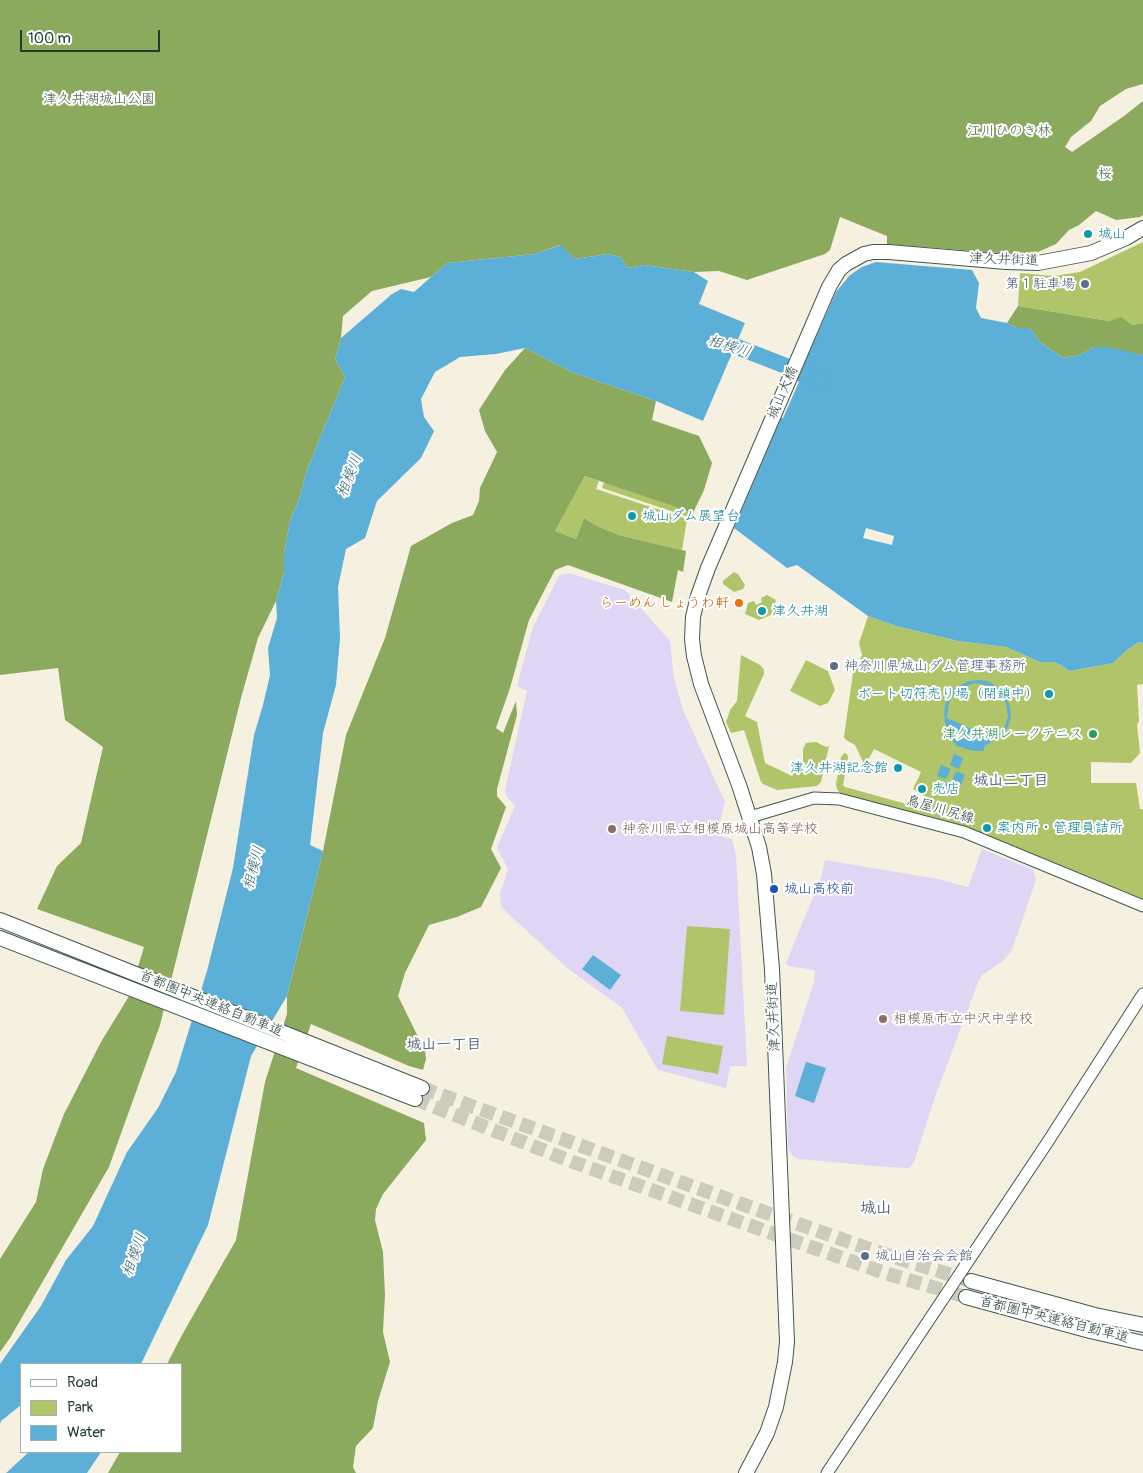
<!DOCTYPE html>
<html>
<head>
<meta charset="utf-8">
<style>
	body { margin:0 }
	#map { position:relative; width:1143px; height:1473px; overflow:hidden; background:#f6f0e0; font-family:Pangolin,sans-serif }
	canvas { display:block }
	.legend { position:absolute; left:20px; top:1363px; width:162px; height:90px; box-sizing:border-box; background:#fff; border:1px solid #a5b1ae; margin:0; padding:6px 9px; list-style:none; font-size:15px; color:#1f3d34 }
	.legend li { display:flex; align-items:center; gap:10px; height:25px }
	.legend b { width:25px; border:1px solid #a5b1ae }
	.scale { position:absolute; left:20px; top:30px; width:140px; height:22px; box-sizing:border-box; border:2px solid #1f3d34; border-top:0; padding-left:6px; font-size:15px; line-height:18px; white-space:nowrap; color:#1f3d34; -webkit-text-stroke:4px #fff; paint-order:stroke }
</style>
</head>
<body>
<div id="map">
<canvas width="1143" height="1473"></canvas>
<ul class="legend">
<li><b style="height:6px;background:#fff"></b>Road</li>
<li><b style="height:14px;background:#b0c469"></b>Park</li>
<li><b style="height:14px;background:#5cafd7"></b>Water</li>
</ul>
<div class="scale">100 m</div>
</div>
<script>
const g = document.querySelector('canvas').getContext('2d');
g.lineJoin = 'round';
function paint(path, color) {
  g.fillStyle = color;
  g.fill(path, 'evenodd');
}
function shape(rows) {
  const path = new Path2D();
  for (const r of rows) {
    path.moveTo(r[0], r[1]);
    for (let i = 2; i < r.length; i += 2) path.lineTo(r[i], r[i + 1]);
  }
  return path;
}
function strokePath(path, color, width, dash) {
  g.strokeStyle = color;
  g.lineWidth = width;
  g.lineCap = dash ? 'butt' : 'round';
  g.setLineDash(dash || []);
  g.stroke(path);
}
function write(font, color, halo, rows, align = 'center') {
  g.font = font + ' Pangolin,"Klee One",sans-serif';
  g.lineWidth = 4;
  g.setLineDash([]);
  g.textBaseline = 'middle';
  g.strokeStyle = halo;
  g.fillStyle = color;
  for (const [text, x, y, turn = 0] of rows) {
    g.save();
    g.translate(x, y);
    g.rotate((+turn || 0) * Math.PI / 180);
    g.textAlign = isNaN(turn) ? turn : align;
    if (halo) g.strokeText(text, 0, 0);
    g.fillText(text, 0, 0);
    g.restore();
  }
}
const built = shape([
	[568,573,625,590,670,641,674,678,683,710,725,802,717,835,732,839,736,856,747,1066,730,1066,726,1088,658,1070,622,1008,566,967,501,907,500,893,508,869,497,848,515,806,507,797,505,790,527,691,517,686,533,627,559,576],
	[982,849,1033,870,1036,880,1012,950,1003,961,982,975,978,982,934,1100,914,1162,909,1168,887,1167,798,1159,792,1155,788,1148,786,1068,814,982,815,970,788,966,786,963,822,875,825,860,938,879,968,887]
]);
const green = shape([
	[1143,242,1143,323,1132,325,1121,318,1109,321,1018,306,1020,273,1054,276,1080,272],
	[585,476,599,481,596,489,687,519,682,550,619,535,599,527,584,518,576,539,555,531],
	[604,482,693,513,692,518,602,488],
	[734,572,738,574,745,585,743,589,734,592,723,584,723,581],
	[767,595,776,600,771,615,759,620,745,614,748,603,754,601,756,605,762,602,761,598],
	[868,616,896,626,958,641,1006,647,1040,662,1055,662,1070,671,1113,663,1127,650,1139,642,1143,643,1143,684,1137,685,1139,721,1137,725,1140,753,1131,763,1091,762,1091,783,1136,783,1140,809,1143,809,1143,901,840,793,837,789,836,784,841,757,844,753,847,754,848,758,843,785,845,787,921,808,925,796,913,789,921,772,874,749,865,766,855,745,846,740,844,737,853,673,862,655,859,643],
	[741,655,760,665,764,670,764,674,745,716,757,722,765,763,792,776,803,761,803,749,806,743,816,742,826,747,829,746,821,782,817,786,777,790,763,784,761,782,744,730,731,733,726,722,730,710,737,701],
	[806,660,828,671,835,690,828,703,820,706,790,691],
	[687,926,730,929,724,1015,680,1011],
	[667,1036,723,1046,718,1074,662,1064]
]);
const forest = shape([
	[0,0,1143,0,1143,84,1126,89,1100,106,1091,121,1071,137,1065,147,1072,152,1124,116,1143,101,1143,215,1140,217,1116,220,1096,211,1079,225,1069,230,1056,244,1031,255,1024,255,887,244,887,236,840,217,830,250,825,254,747,280,719,271,694,272,644,265,628,268,620,257,608,254,575,259,560,245,535,254,447,263,431,277,372,291,343,316,341,338,335,359,345,377,307,470,299,499,290,521,284,554,284,572,276,601,258,638,241,698,160,1025,109,1167,10,1338,0,1352,0,1259,36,1202,43,1169,64,1114,101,1042,129,996,144,947,37,909,57,866,81,843,103,747,65,720,58,668,0,675],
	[1018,306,1109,321,1121,317,1132,325,1143,323,1143,355,1094,347,1080,355,1063,358,1040,342,1030,328,1017,328,1007,323],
	[525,348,574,373,656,401,652,420,699,436,712,463,704,490,693,513,585,476,555,531,576,539,584,518,599,527,619,535,686,551,683,572,678,570,672,602,568,565,555,570,529,620,510,688,496,728,503,733,516,701,517,715,497,789,497,796,506,807,491,849,501,868,481,907,457,917,429,925,405,973,398,996,425,1051,426,1059,423,1070,409,1066,311,1024,296,1068,424,1123,426,1140,383,1194,376,1209,375,1220,383,1252,385,1295,383,1332,390,1362,378,1401,373,1428,356,1446,353,1467,356,1473,108,1473,120,1452,181,1452,181,1364,167,1364,182,1335,236,1240,265,1082,287,1014,287,996,323,851,346,735,385,638,411,546,452,523,473,515,479,501,480,488,497,452,485,431,479,410,505,370]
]);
const water = shape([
	[561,245,575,259,608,254,620,257,628,268,644,265,694,272,708,281,699,304,745,323,703,421,656,401,574,373,525,348,496,354,460,357,435,372,421,399,424,417,434,431,421,458,377,501,365,538,346,549,338,587,340,638,336,685,323,733,310,845,323,851,287,996,251,1056,208,1225,141,1364,21,1364,21,1405,1,1421,0,1424,0,1364,41,1306,66,1260,93,1226,127,1152,158,1108,176,1072,207,971,233,868,254,735,263,705,270,675,268,648,277,618,276,601,284,572,284,554,290,521,299,499,307,470,345,377,335,359,341,338,392,294,401,289,414,292,447,263,535,254],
	[876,262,972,270,979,283,976,308,981,318,1007,323,1017,328,1030,328,1040,342,1063,358,1080,355,1094,347,1108,347,1143,355,1143,643,1139,642,1127,650,1113,663,1070,671,1055,662,1040,662,1006,647,958,641,896,626,868,616,797,565,787,568,734,528,781,418,783,418,799,382,797,380,836,292,850,275,862,267],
	[980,680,990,682,1003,692,1010,706,1011,716,1008,727,1001,736,985,746,983,751,973,751,957,746,946,734,948,731,945,722,944,712,946,701,955,688,969,681],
	[974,683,990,686,998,691,1006,703,1008,716,1006,723,1004,729,994,739,947,718,949,702,953,695,959,689],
	[954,754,963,758,959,769,950,765],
	[941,765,951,769,946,779,937,776],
	[956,771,965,775,961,785,952,781],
	[943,781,953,785,950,797,946,792,938,792],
	[593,955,621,975,610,990,582,969],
	[806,1062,826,1068,814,1103,795,1096],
	[29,1452,101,1452,87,1473,6,1473]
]);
const pier = shape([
	[866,528,894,536,892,545,863,538]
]);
const river = shape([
	[713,341,732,345,822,380]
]);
const highwayTunnel = shape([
	[422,1088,733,1201,887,1255,971,1281],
	[415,1099,573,1162,726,1217,882,1272,966,1297]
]);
const secondary = shape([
	[750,817,814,798,839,799,964,832,1143,906],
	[827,1473,1047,1143,1143,994]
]);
const highway = shape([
	[0,920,422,1088],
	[0,938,415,1099],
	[971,1281,1095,1315,1143,1325],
	[966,1297,1090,1331,1143,1343],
	[746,1473,767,1433,776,1407,785,1362,787,1342,772,969,764,874,759,847,739,785,701,684,694,656,692,639,693,617,698,596,708,568,829,287,839,270,846,264,864,254,873,252,889,252,1006,262,1038,263,1091,253,1126,238,1143,228]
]);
const markers = [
	[1088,234,5,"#0f9aa8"],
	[1085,284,5,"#5c6f8a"],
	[632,516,5,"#0f9aa8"],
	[739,603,5,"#e8710a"],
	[762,611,5,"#0f9aa8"],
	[834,666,5,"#5c6f8a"],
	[1049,694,5,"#0f9aa8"],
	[1093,734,5,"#2e9e5b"],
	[898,768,5,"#0f9aa8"],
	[922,789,5,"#0f9aa8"],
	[987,828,5,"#0f9aa8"],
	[612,829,5,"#8d6e63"],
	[774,889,5,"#1a4fb4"],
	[883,1019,5,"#8d6e63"],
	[865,1256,5,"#5c6f8a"]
];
const parkNames = [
	["津久井湖城山公園",99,99],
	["江川ひのき林",1009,131],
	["桜",1105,174]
];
const cultureNames = [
	["城山",1098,234],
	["城山ダム展望台",642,516],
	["津久井湖",772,611],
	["ボート切符売り場（閉鎖中）",1039,694,"right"],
	["津久井湖記念館",888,768,"right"],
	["売店",932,789],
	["案内所・管理員詰所",997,828]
];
const streetNames = [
	["津久井街道",1004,260,2],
	["城山大橋",783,393,-67],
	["鳥屋川尻線",940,810,16],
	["首都圏中央連絡自動車道",211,1004,22],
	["津久井街道",774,1017,-93],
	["首都圏中央連絡自動車道",1054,1320,14]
];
const serviceNames = [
	["第１駐車場",1075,284,"right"],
	["神奈川県城山ダム管理事務所",844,666],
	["城山自治会会館",875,1256]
];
const foodNames = [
	["らーめん しょうわ軒",729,603]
];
const leisureNames = [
	["津久井湖レークテニス",1083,734]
];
const educationNames = [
	["神奈川県立相模原城山高等学校",622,829],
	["相模原市立中沢中学校",893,1019]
];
const transitNames = [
	["城山高校前",784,889]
];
const waterNames = [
	["相模川",729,347,17],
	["相模川",350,476,-69],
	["相模川",254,868,-75],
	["相模川",135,1255,-70]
];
const neighbourhoodNames = [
	["城山二丁目",1011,781],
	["城山一丁目",444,1045]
];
const quarterNames = [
	["城山",876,1209]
];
paint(built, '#dfd5f5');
paint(green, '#b0c469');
paint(forest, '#8caa5d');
paint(water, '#5cafd7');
paint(pier, '#f6f0e0');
strokePath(river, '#5cafd7', 16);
strokePath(highwayTunnel, '#cbccbe', 14, [14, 7]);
strokePath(secondary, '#3f584e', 13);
strokePath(highway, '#3f584e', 16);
strokePath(secondary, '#fff', 11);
strokePath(highway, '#fff', 14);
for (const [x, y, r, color] of markers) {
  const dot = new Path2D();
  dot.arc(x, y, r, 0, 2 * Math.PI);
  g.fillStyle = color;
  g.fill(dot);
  strokePath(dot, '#fff', 2);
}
write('14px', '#435f41', '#fff', parkNames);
write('14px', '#0d838f', '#fff', cultureNames, 'left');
write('14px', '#1f3d34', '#fff', streetNames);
write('14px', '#4e5e75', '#fff', serviceNames, 'left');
write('14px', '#c56008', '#fff', foodNames, 'right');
write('14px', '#27864d', '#fff', leisureNames, 'right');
write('14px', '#785e54', '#fff', educationNames, 'left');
write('14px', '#164399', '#fff', transitNames, 'left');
write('italic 15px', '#34656d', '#fff', waterNames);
write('bold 15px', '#566175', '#fff', neighbourhoodNames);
write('bold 16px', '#566175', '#fff', quarterNames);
</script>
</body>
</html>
